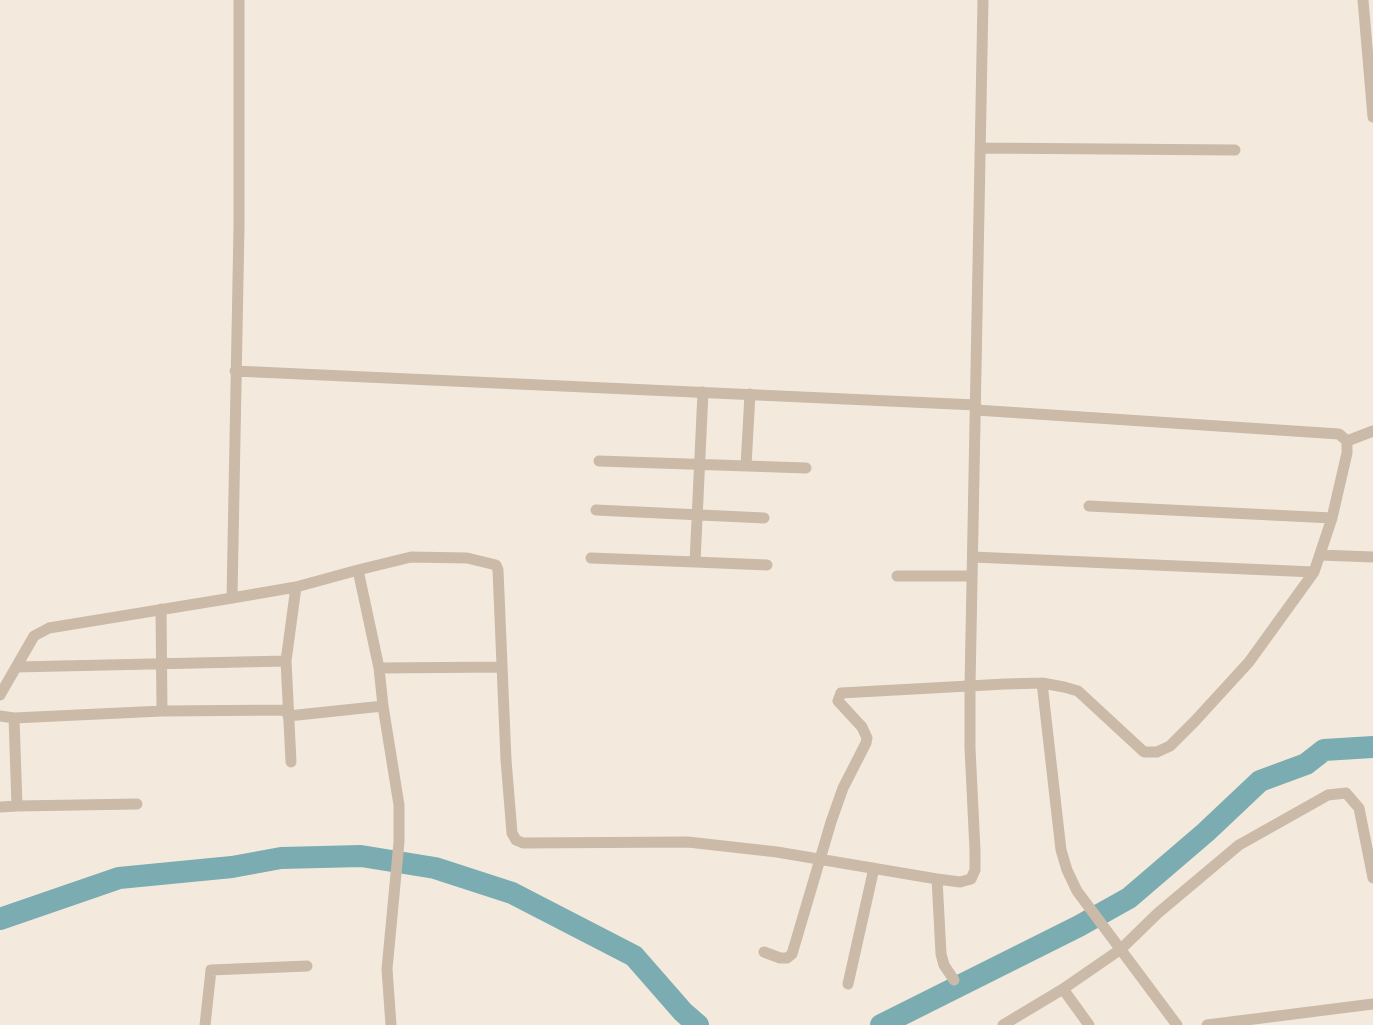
<!DOCTYPE html>
<html>
<head>
<meta charset="utf-8">
<style>
	body { margin:0 }
	canvas { display:block; background:#f3eadd }
</style>
</head>
<body>
<canvas width="1373" height="1025"></canvas>
<script>
const g = document.querySelector('canvas').getContext('2d');
g.lineJoin = 'round';
function shape(rows) {
  const path = new Path2D();
  for (const r of rows) {
    path.moveTo(r[0], r[1]);
    for (let i = 2; i < r.length; i += 2) path.lineTo(r[i], r[i + 1]);
  }
  return path;
}
function strokePath(path, color, width, dash) {
  g.strokeStyle = color;
  g.lineWidth = width;
  g.lineCap = dash ? 'butt' : 'round';
  g.setLineDash(dash || []);
  g.stroke(path);
}
const river = shape([
	[0,919,119,878,232,867,281,858,361,856,435,868,512,893,634,956,683,1012,698,1025],
	[881,1025,1079,926,1129,898,1206,832,1260,781,1306,764,1324,750,1373,747]
]);
const minor = shape([
	[239,0,239,227,232,598,296,587],
	[1363,0,1373,117],
	[980,148,1235,150],
	[235,371,976,405],
	[703,392,695,562,767,565],
	[1347,441,1373,431],
	[599,461,806,468],
	[746,466,750,394],
	[1089,506,1332,518],
	[596,510,764,518],
	[1320,555,1373,557],
	[973,557,1314,572],
	[591,558,695,562],
	[358,570,411,557,467,558,496,565,498,570,506,760,512,833,516,840,523,843,688,842,777,852,937,879,960,882,971,879,975,870,975,850,970,748,970,686,983,0],
	[897,576,972,576],
	[16,667,286,661],
	[379,668,502,667],
	[1042,683,1061,850,1067,870,1077,891,1177,1025],
	[0,695,34,636,49,628,232,598],
	[162,711,287,710],
	[0,716,14,718],
	[288,716,383,706],
	[291,762,286,661,296,587,358,570,379,668,383,706,399,805,399,842,387,969,391,1025],
	[17,806,137,804],
	[0,807,17,806,14,718,162,711,161,609],
	[937,879,941,954,944,965,954,980],
	[764,952,780,958,787,958,792,954,831,822,843,788,866,743,867,738,862,727,838,701,841,693,1005,684,1042,683,1064,687,1078,691,1144,752,1157,752,1170,746,1195,721,1249,662,1314,572,1332,518,1347,453,1347,441,1339,434,976,410],
	[848,984,874,868],
	[1063,989,1089,1025],
	[205,1025,211,970,307,966],
	[1003,1025,1063,989,1121,949,1158,913,1239,845,1328,795,1346,793,1359,808,1373,878],
	[1207,1025,1373,1004]
]);
strokePath(river, '#7bacb1', 22);
strokePath(minor, '#ccbaa9', 11);
</script>
</body>
</html>
